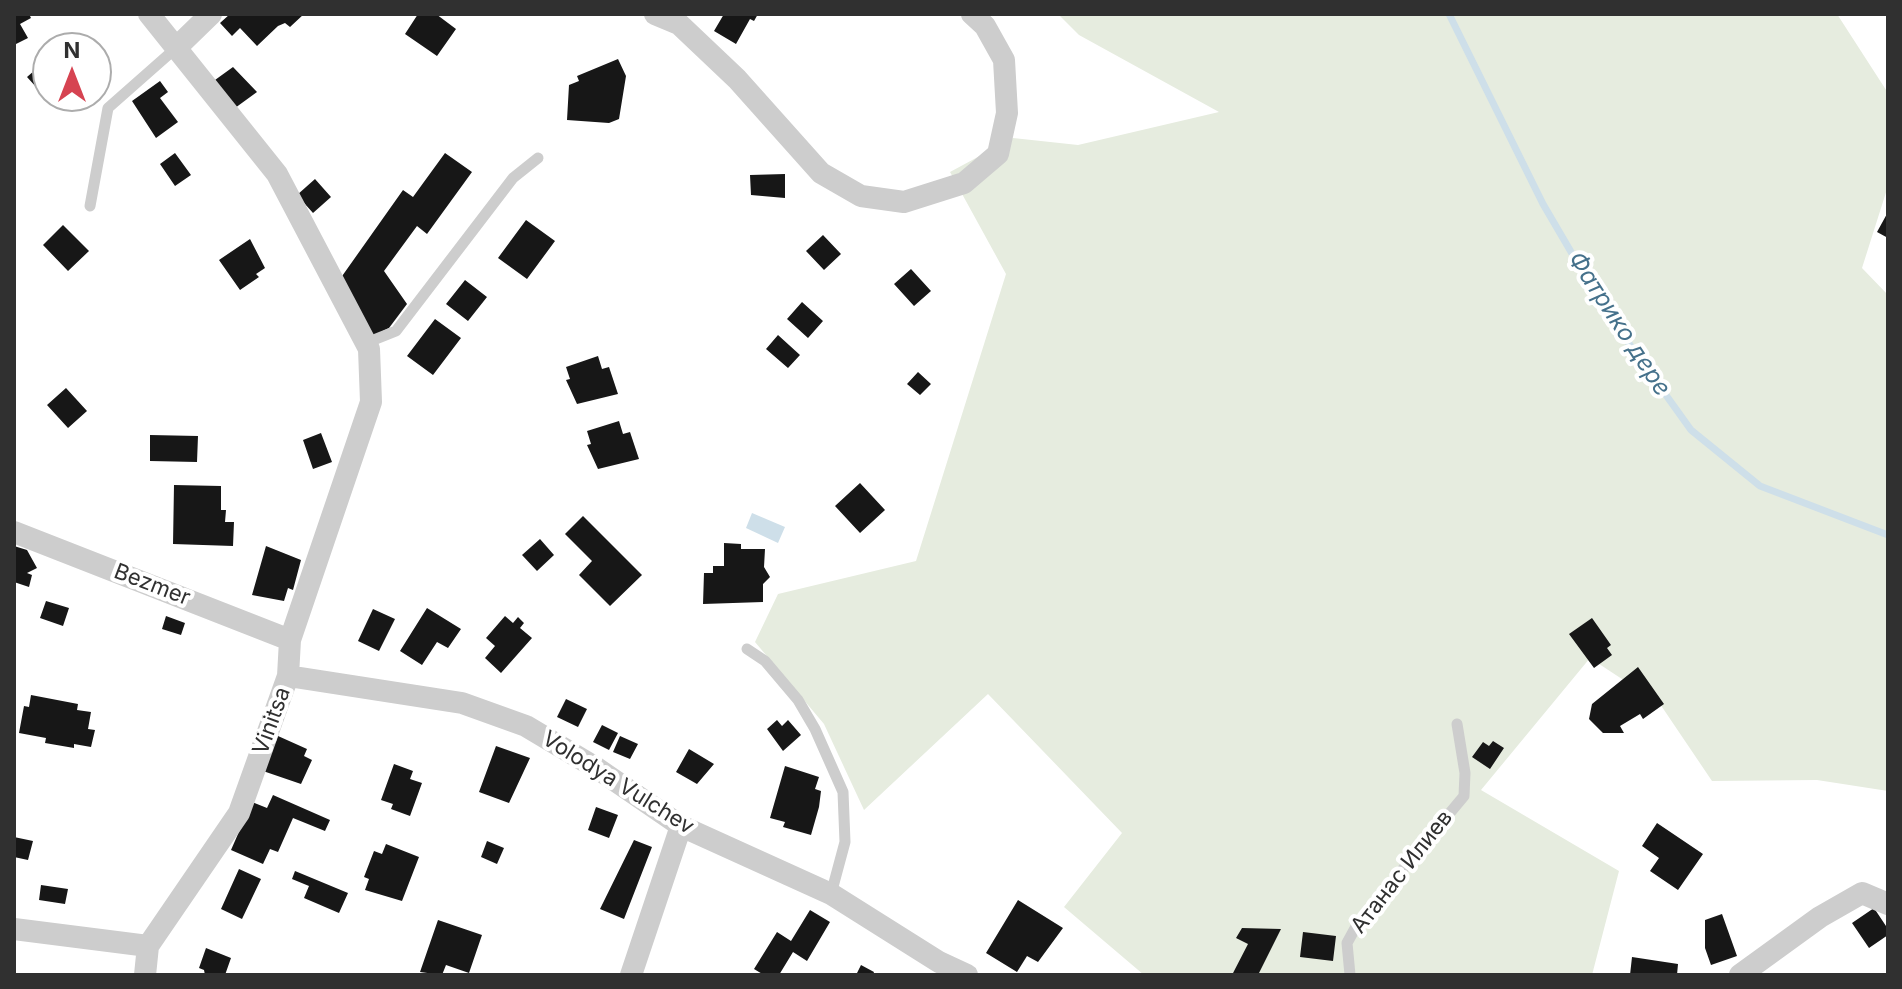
<!DOCTYPE html>
<html>
<head>
<meta charset="utf-8">
<style>
	body { margin:0 }
	#map { position:relative; width:1902px; height:989px; overflow:hidden; background:#fff; font-family:Inter,sans-serif }
	canvas { display:block }
	.frame { position:absolute; inset:0; border:16px solid #303030; pointer-events:none }
	.north { position:absolute; left:32px; top:32px; width:80px; height:80px; box-sizing:border-box; background:#fff; border:2px solid #acacac; border-radius:50%; rotate:0deg; font-size:22px; font-weight:700; line-height:32px; text-align:center; color:#303030 }
	.north::after { content:''; display:block; margin:auto; width:28px; height:36px; background:#d64351; clip-path:polygon(50% 0,100% 100%,50% 72%,0 100%) }
</style>
</head>
<body>
<div id="map">
<canvas width="1902" height="989"></canvas>
<div class="frame"></div>
<div class="north">N</div>
</div>
<script>
const g = document.querySelector('canvas').getContext('2d');
g.lineJoin = 'round';
function paint(path, color) {
  g.fillStyle = color;
  g.fill(path, 'evenodd');
}
function shape(rows) {
  const path = new Path2D();
  for (const r of rows) {
    path.moveTo(r[0], r[1]);
    for (let i = 2; i < r.length; i += 2) path.lineTo(r[i], r[i + 1]);
  }
  return path;
}
function strokePath(path, color, width, dash) {
  g.strokeStyle = color;
  g.lineWidth = width;
  g.lineCap = dash ? 'butt' : 'round';
  g.setLineDash(dash || []);
  g.stroke(path);
}
function write(font, color, halo, rows, align = 'center') {
  g.font = font + ' Inter,sans-serif';
  g.lineWidth = 8;
  g.setLineDash([]);
  g.textBaseline = 'middle';
  g.strokeStyle = halo;
  g.fillStyle = color;
  for (const [text, x, y, turn = 0] of rows) {
    g.save();
    g.translate(x, y);
    g.rotate((+turn || 0) * Math.PI / 180);
    g.textAlign = isNaN(turn) ? turn : align;
    if (halo) g.strokeText(text, 0, 0);
    g.fillText(text, 0, 0);
    g.restore();
  }
}
const green = shape([
	[1058,14,1837,14,1888,93,1888,186,1862,268,1888,295,1888,791,1817,780,1712,781,1660,704,1590,658,1481,790,1619,871,1592,975,1144,975,1064,907,1122,833,988,694,864,810,824,724,755,642,778,594,916,561,1006,274,950,172,1013,138,1078,145,1219,112,1079,35]
]);
const water = shape([
	[752,513,785,527,778,543,746,528]
]);
const stream = shape([
	[1449,14,1543,204,1605,310,1691,430,1760,486,1888,535]
]);
const building = shape([
	[14,14,29,14,31,18,20,24,28,38,14,45],
	[230,14,249,16,304,14,290,27,285,23,278,26,257,46,240,28,232,36,220,23],
	[418,14,436,14,456,29,437,56,405,34],
	[724,14,758,14,754,21,750,19,736,44,714,31],
	[618,59,626,76,619,119,609,123,567,120,569,85,579,81,577,76],
	[43,63,48,69,46,98,27,77],
	[233,67,257,92,235,108,215,80],
	[160,81,168,92,160,98,178,122,156,138,132,101],
	[175,153,191,175,175,186,160,164],
	[445,153,472,172,427,234,417,226,384,271,407,304,389,328,369,338,340,279,403,190,413,197],
	[785,174,785,198,751,195,750,175],
	[315,179,331,197,313,213,297,195],
	[1888,212,1888,238,1877,232],
	[526,220,555,241,527,279,498,258],
	[63,225,89,251,68,271,43,245],
	[823,235,841,254,824,270,806,251],
	[250,239,265,268,256,274,259,277,240,290,219,260],
	[911,269,931,291,914,306,894,284],
	[465,280,487,297,468,321,446,304],
	[802,302,823,321,808,338,787,319],
	[435,319,461,338,433,375,407,356],
	[778,335,800,355,788,368,766,349],
	[598,356,602,369,609,367,618,394,577,404,566,380,570,379,566,367],
	[918,372,931,384,920,395,907,384],
	[66,388,87,411,68,428,47,405],
	[619,421,623,434,630,432,639,459,598,469,587,445,591,444,587,431],
	[321,433,332,462,313,469,303,440],
	[150,435,198,436,197,462,150,461],
	[860,483,885,510,860,533,835,506],
	[174,485,221,486,221,510,226,510,225,522,234,522,233,546,173,544],
	[583,516,642,575,610,606,579,575,592,561,565,534],
	[540,539,554,555,537,571,522,555],
	[724,543,741,544,741,549,765,549,764,567,770,577,763,584,763,602,703,604,704,573,713,573,713,566,724,566],
	[14,546,27,550,37,568,27,573,32,575,29,587,14,582],
	[266,546,301,560,293,590,288,588,284,601,252,595],
	[46,601,69,608,63,626,40,618],
	[427,608,461,629,448,648,437,642,422,665,400,651],
	[373,609,395,619,379,651,358,641],
	[166,616,185,623,181,635,162,629],
	[505,616,513,623,518,617,524,623,520,628,532,638,501,673,485,658,495,646,486,638],
	[1592,618,1611,645,1607,648,1612,655,1594,668,1569,634],
	[1638,667,1664,704,1643,719,1640,714,1620,726,1624,733,1603,733,1589,719,1592,704],
	[31,695,78,704,77,710,91,712,88,729,95,730,91,747,74,744,74,748,45,743,46,738,19,733,24,706,29,707],
	[566,699,587,709,578,727,557,717],
	[777,720,782,726,788,720,801,735,783,751,767,729],
	[602,725,618,733,609,750,593,742],
	[278,736,307,749,304,756,312,760,301,784,263,771],
	[620,736,638,744,630,759,613,752],
	[1493,741,1504,748,1490,769,1472,757,1483,742,1489,746],
	[496,746,530,758,509,803,479,792],
	[689,749,714,764,697,784,676,772],
	[394,764,413,771,410,779,422,783,410,816,391,809,393,804,381,800],
	[785,766,819,777,815,789,821,791,819,807,811,835,783,827,785,822,770,818],
	[273,795,330,820,325,831,293,818,278,852,270,849,263,864,231,850,252,802,267,808],
	[596,807,618,815,609,838,588,830],
	[1657,823,1703,854,1678,890,1650,871,1659,858,1642,846],
	[14,837,33,841,28,860,14,857],
	[634,840,652,847,624,919,600,909],
	[487,841,504,848,497,864,481,857],
	[386,844,419,857,402,901,365,890,369,879,364,877,374,851,382,854],
	[239,869,261,879,242,919,221,909],
	[295,871,348,893,339,913,304,898,309,886,292,879],
	[41,885,68,889,65,904,39,900],
	[1018,900,1063,928,1038,962,1027,956,1017,972,986,953],
	[1874,908,1888,929,1888,935,1869,948,1852,923],
	[810,910,830,922,807,961,793,952,779,975,764,975,754,969,777,932,791,941],
	[1722,914,1737,956,1711,965,1705,948,1705,920],
	[438,920,482,935,469,973,446,965,442,975,420,972],
	[1242,928,1281,929,1258,975,1232,975,1248,944,1236,938],
	[1303,932,1336,936,1333,961,1300,957],
	[206,948,231,958,225,975,205,975,204,970,199,968],
	[1632,957,1678,964,1677,975,1630,975],
	[861,965,874,972,873,975,856,975]
]);
const service = shape([
	[90,206,108,108,176,48],
	[366,343,396,331,513,178,538,158],
	[747,649,765,661,798,700,815,729,843,792,845,842,831,894],
	[1350,975,1347,943,1358,923,1464,796,1465,773,1457,724]
]);
const minor = shape([
	[655,14,679,24,737,79,821,173,861,196,904,202,964,183,998,154,1007,113,1004,60,985,26,972,14],
	[176,48,211,14],
	[14,532,290,640],
	[288,676,462,703,526,726,598,769,681,826,831,894,939,962,967,975],
	[14,929,148,946],
	[145,975,148,946,239,813,288,676,290,640,371,402,369,349,277,174,149,14],
	[631,975,681,826],
	[1740,975,1820,917,1862,893,1888,904]
]);
const streetNames = [
	["Bezmer",152,585,21],
	["Vinitsa",272,721,-70],
	["Volodya Vulchev",618,783,32],
	["Атанас Илиев",1402,872,-52]
];
const waterNames = [
	["Фатрико дере",1619,324,57]
];
paint(green, '#e6ecdf');
paint(water, '#cedfe9');
strokePath(stream, '#cedfe9', 7);
paint(building, '#171717');
strokePath(service, '#cdcdcd', 11);
strokePath(minor, '#cdcdcd', 22);
write('22px', '#303030', '#fff', streetNames);
write('italic 24px', '#45718b', '#fff', waterNames);
</script>
</body>
</html>
